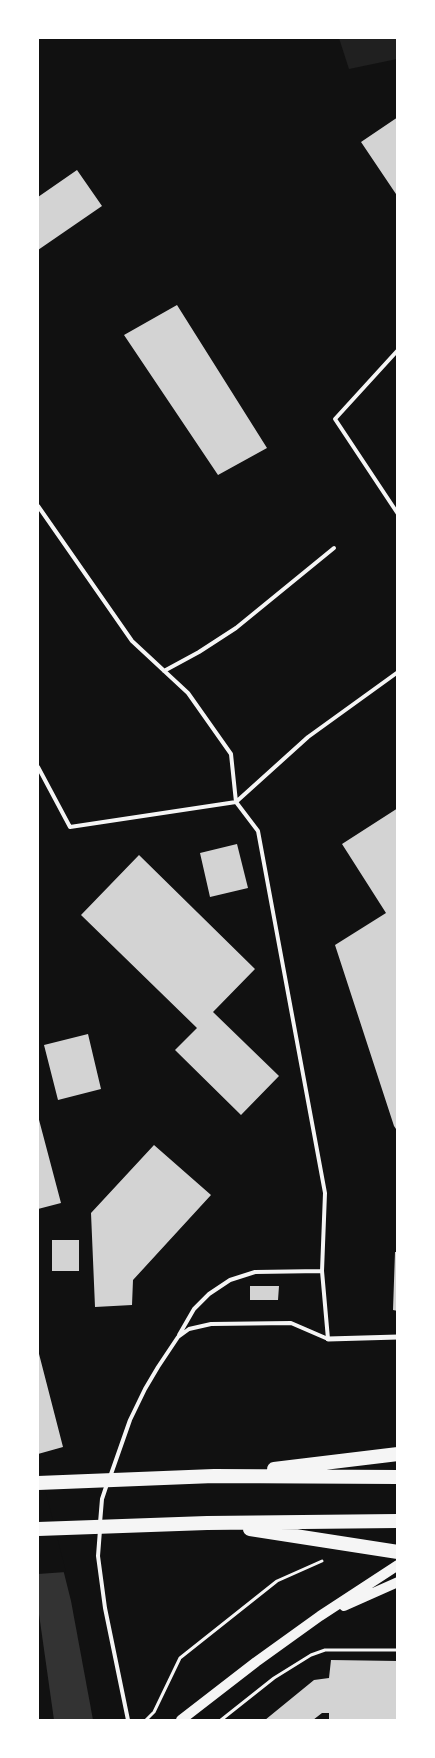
<!DOCTYPE html>
<html>
<head>
<meta charset="utf-8">
<style>
	body { margin:0 }
	#map { position:relative; width:435px; height:1758px; overflow:hidden; background:#111; font-family:"DM Sans",sans-serif }
	canvas { display:block }
	.frame { position:absolute; inset:0; border:39px solid #fff; pointer-events:none }
</style>
</head>
<body>
<div id="map">
<canvas width="435" height="1758"></canvas>
<div class="frame"></div>
</div>
<script>
const g = document.querySelector('canvas').getContext('2d');
g.lineJoin = 'round';
function paint(path, color) {
  g.fillStyle = color;
  g.fill(path, 'evenodd');
}
function shape(rows) {
  const path = new Path2D();
  for (const r of rows) {
    path.moveTo(r[0], r[1]);
    for (let i = 2; i < r.length; i += 2) path.lineTo(r[i], r[i + 1]);
  }
  return path;
}
function strokePath(path, color, width, dash) {
  g.strokeStyle = color;
  g.lineWidth = width;
  g.lineCap = dash ? 'butt' : 'round';
  g.setLineDash(dash || []);
  g.stroke(path);
}
const green = shape([
	[339,38,397,38,397,59,349,69]
]);
const water = shape([
	[38,1469,71,1601,93,1720,54,1720,38,1607]
]);
const pier = shape([
	[38,1467,40,1469,66,1572,38,1574]
]);
const building = shape([
	[398,117,398,197,361,142],
	[77,170,102,206,38,250,38,197],
	[177,305,267,448,218,475,124,335],
	[398,808,398,1132,394,1126,335,945,386,913,342,844],
	[237,844,248,888,210,897,200,853],
	[139,855,255,969,213,1012,279,1076,241,1115,175,1050,197,1028,81,915],
	[88,1034,101,1089,58,1100,44,1045],
	[38,1116,61,1203,38,1209],
	[154,1145,211,1195,133,1280,132,1305,95,1307,91,1213],
	[52,1240,79,1240,79,1271,52,1271],
	[395,1252,398,1252,398,1311,393,1310],
	[250,1286,279,1286,278,1300,250,1300],
	[38,1350,63,1447,38,1454],
	[331,1660,398,1661,398,1720,329,1720,329,1713,322,1713,313,1720,265,1720,314,1680,329,1678]
]);
const path = shape([
	[146,1720,154,1712,180,1658,277,1581,322,1561],
	[221,1720,274,1678,311,1655,325,1650,398,1650]
]);
const service = shape([
	[398,350,335,419,398,514],
	[38,506,132,641,188,693,231,754,236,802],
	[164,671,199,652,236,628,334,548],
	[38,767,70,827,236,802,258,831,325,1193,322,1271,328,1339,291,1323,211,1324,189,1329,178,1337,158,1367,145,1389,130,1420,110,1477],
	[236,802,308,737,398,672],
	[179,1335,194,1309,209,1294,230,1280,255,1272,322,1271],
	[100,1523,102,1499,107,1484],
	[100,1530,98,1556,105,1608,128,1720]
]);
const minor = shape([
	[328,1339,398,1337]
]);
const secondary = shape([
	[344,1606,398,1582],
	[181,1720,256,1662,320,1616,398,1565]
]);
const trunk = shape([
	[274,1469,398,1454],
	[38,1483,214,1476,398,1477],
	[38,1529,207,1523,398,1521],
	[250,1529,398,1552]
]);
paint(green, '#202020');
paint(water, '#333');
paint(pier, '#111');
paint(building, '#d3d3d3');
strokePath(path, '#f5f5f5', 3);
strokePath(service, '#f5f5f5', 4);
strokePath(minor, '#f5f5f5', 5);
strokePath(secondary, '#f5f5f5', 10);
strokePath(trunk, '#f5f5f5', 14);
</script>
</body>
</html>
